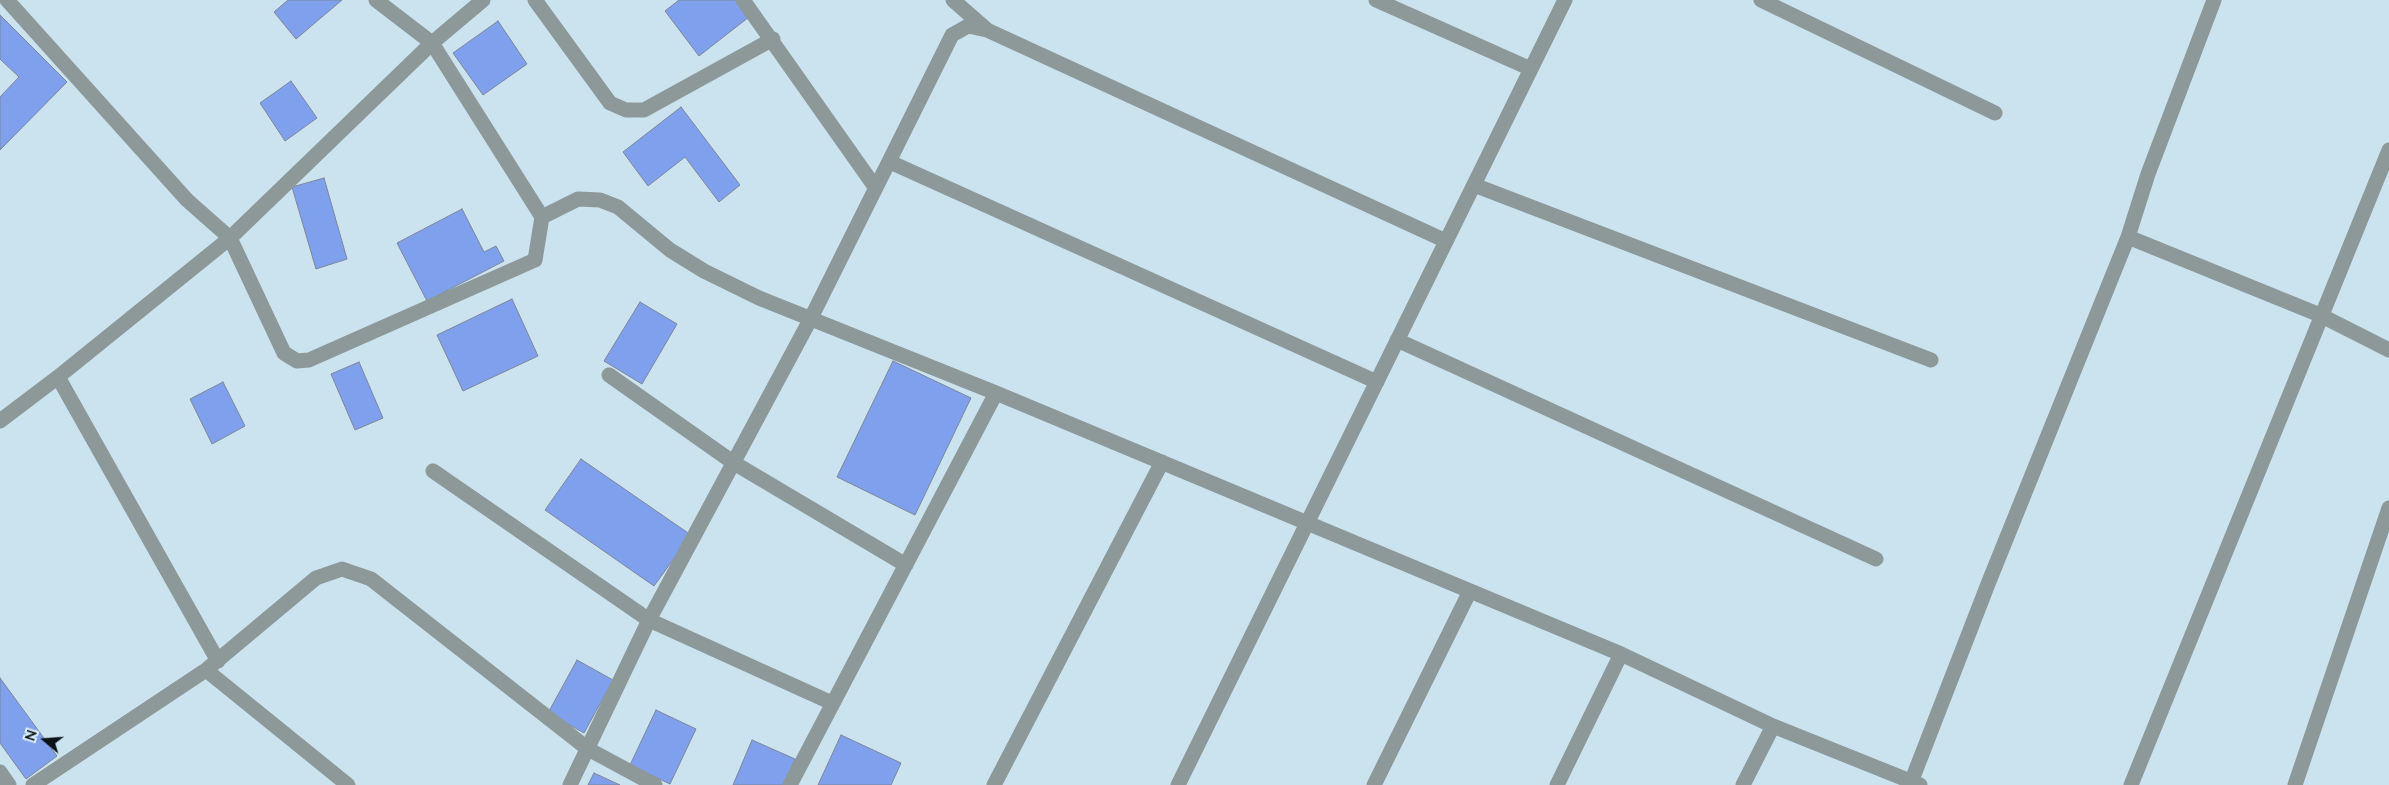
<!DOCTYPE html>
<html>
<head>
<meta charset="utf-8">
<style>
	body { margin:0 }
	#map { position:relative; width:2389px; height:785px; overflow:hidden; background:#cbe3ef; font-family:Mulish,sans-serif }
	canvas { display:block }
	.north { position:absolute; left:20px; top:715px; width:50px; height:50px; -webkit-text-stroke:4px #d8f0fc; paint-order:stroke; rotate:288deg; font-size:14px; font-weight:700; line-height:20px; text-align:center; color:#0b1317 }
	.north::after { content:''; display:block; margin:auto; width:18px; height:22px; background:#0b1317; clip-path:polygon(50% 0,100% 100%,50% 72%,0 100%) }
</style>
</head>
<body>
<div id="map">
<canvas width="2389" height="785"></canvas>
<div class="north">N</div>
</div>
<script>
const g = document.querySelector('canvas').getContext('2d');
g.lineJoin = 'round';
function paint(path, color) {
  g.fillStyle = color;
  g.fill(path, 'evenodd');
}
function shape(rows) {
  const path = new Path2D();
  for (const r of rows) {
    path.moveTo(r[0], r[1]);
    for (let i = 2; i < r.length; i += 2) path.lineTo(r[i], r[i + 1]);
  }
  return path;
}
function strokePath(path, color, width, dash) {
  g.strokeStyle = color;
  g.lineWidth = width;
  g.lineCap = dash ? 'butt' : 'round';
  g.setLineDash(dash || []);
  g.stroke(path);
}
const building = shape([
	[288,0,342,0,296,39,274,12,288,0],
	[679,0,737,0,749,17,699,56,665,11,679,0],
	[0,15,67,82,0,150,0,97,19,77,0,59,0,15],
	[498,21,527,64,483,95,453,53,498,21],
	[291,81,317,118,285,141,260,103,291,81],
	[681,107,740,185,719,202,685,157,648,186,623,152,681,107],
	[324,178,347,259,316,269,292,187,324,178],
	[462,209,484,252,496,246,504,261,427,301,397,243,462,209],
	[512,299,538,356,463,391,437,335,512,299],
	[640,302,677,324,642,384,604,361,640,302],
	[893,361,971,398,915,515,837,477,893,361],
	[359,362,383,418,355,430,331,374,359,362],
	[223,382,245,426,212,444,190,399,223,382],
	[581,459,691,535,654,586,545,510,581,459],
	[577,660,613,680,584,733,548,713,577,660],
	[0,678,57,756,26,779,0,743,0,678],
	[656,710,696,729,670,784,630,765,656,710],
	[841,735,901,763,891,785,818,785,841,735],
	[752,740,795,759,784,785,733,785,752,740],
	[594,773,620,785,588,785,594,773]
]);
const minor = shape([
	[7,0,187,200,230,238,284,353,297,361,309,360,535,260,542,217,578,199,600,200,618,207,670,250,704,271,759,298,996,393,1621,654,1773,726,1920,785],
	[376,0,432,43,542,217],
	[535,0,610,103,626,110,644,110,773,39],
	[743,0,875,187],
	[953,0,986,29],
	[1376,0,1531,69],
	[1761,0,1995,113],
	[890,162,1377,382],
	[1474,185,1931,360],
	[2128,237,2320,315,2389,350],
	[1397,340,1876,559],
	[609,375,734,463,906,565],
	[58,377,218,661],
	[0,421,58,377,230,238,432,43,483,0],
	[433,471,649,620,832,703],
	[206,670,348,785],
	[0,772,9,785],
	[33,785,206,670,316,578,342,569,371,579,588,749,655,785],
	[570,785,649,620,810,320,952,35,968,26,987,30,1446,241],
	[790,785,996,393],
	[994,785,1162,462],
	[1178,785,1565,0],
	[1374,785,1470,591],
	[1557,785,1621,654],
	[1743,785,1773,726],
	[1910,785,1988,584,2128,237,2148,174,2214,0],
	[2131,785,2389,150],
	[2295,785,2389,508]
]);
paint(building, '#7fa0ec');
strokePath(building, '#7d8699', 1);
strokePath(minor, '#8d9999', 15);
</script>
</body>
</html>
